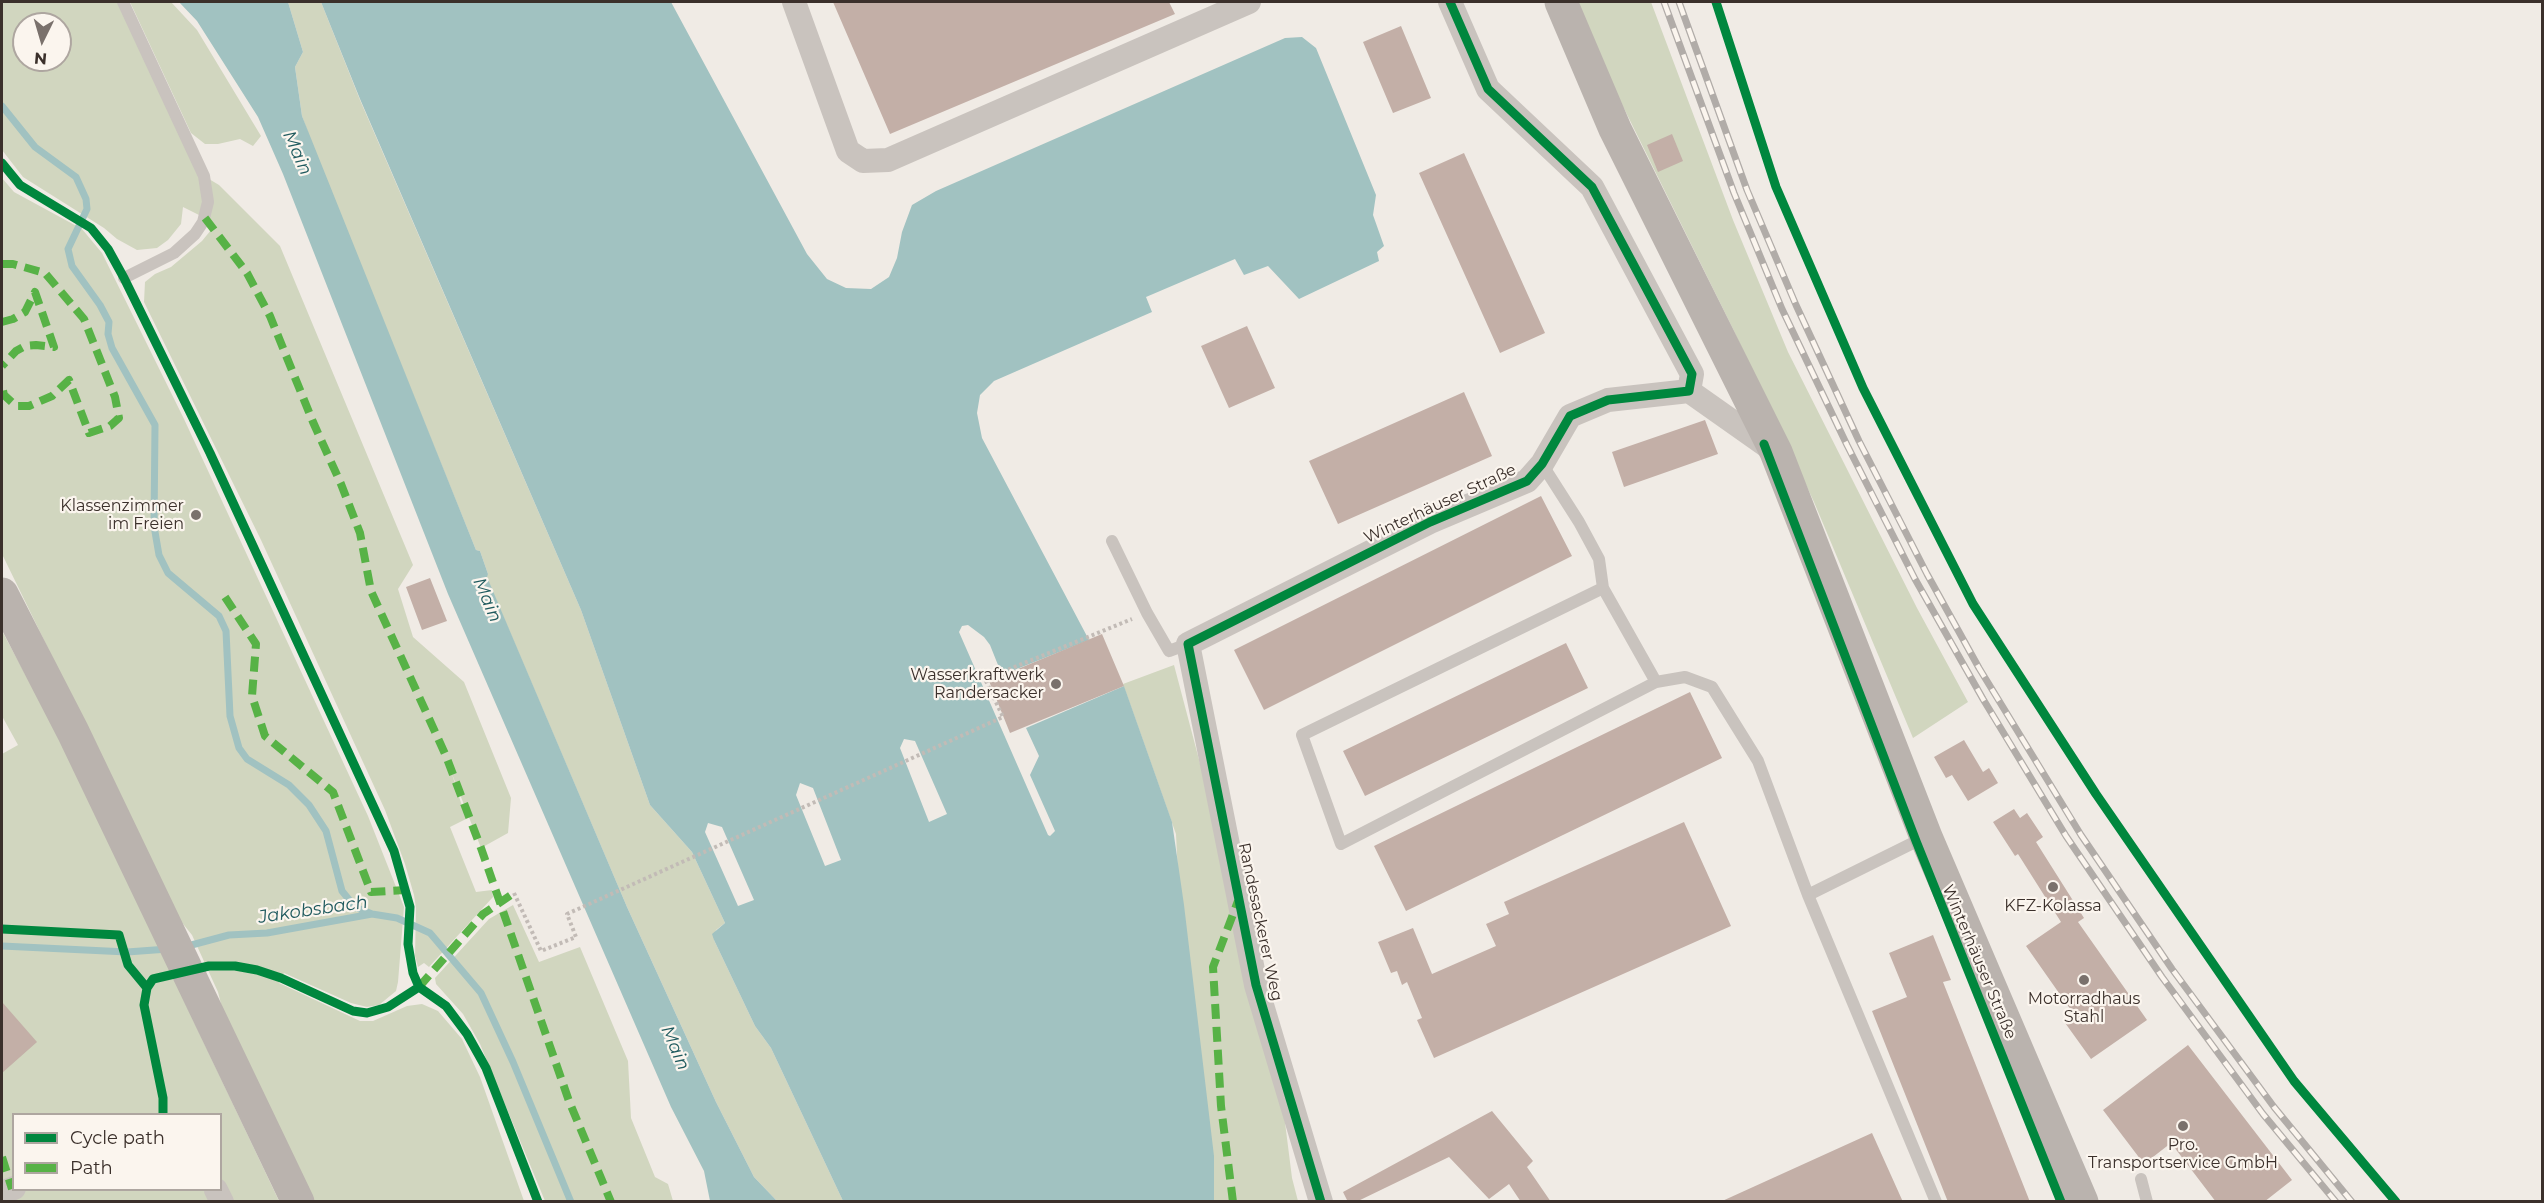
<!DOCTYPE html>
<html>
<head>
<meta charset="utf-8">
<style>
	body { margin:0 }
	#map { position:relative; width:2544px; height:1203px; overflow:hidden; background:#f0ebe5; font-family:Montserrat,sans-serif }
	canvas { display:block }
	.frame { position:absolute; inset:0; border:3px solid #3b302b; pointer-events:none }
	.legend { position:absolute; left:12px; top:1113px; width:210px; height:78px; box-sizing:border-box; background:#fbf5ee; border:2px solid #aea6a0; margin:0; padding:8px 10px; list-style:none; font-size:18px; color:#3b302b }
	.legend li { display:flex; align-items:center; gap:12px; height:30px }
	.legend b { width:30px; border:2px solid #aea6a0 }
	.north { position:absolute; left:12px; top:12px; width:60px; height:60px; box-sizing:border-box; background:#fbf5ee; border:2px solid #aea6a0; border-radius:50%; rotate:185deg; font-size:16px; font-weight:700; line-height:24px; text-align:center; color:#3b302b }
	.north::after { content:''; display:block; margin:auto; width:21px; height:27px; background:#7a716c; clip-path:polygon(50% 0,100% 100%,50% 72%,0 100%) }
</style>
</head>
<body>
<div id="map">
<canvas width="2544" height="1203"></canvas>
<div class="frame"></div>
<ul class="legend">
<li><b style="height:8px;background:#00873e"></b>Cycle path</li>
<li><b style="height:8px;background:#57b246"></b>Path</li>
</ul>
<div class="north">N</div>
</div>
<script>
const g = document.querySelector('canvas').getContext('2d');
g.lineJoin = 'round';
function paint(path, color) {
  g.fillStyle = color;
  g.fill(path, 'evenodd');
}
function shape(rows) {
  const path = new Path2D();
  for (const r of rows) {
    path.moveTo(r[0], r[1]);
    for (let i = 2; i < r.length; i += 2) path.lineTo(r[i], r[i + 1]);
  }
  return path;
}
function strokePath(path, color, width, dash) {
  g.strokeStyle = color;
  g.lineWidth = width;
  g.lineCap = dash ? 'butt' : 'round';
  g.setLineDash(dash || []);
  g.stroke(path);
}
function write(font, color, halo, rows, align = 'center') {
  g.font = font + ' Montserrat,sans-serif';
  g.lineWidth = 4.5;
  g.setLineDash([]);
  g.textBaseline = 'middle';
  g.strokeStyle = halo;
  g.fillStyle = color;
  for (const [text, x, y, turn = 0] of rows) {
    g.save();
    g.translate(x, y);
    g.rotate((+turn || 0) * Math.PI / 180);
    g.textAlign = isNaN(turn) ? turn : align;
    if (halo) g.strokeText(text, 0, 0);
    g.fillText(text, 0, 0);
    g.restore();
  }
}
const green = shape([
	[2,2,123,2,204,176,219,185,280,246,413,565,398,589,413,637,464,682,511,798,508,833,481,848,452,774,466,819,450,827,476,892,492,890,493,897,429,967,424,963,418,967,415,956,416,908,414,895,405,864,385,810,261,540,144,302,145,282,155,274,171,267,202,241,211,230,205,218,183,207,181,224,168,240,157,248,137,250,117,239,104,228,23,177,2,150],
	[24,24,60,24,60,60,24,60],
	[130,2,171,2,197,30,261,136,253,146,240,139,218,144,205,144,191,133],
	[288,2,321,2,360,100,581,610,650,805,692,852,725,923,716,930,714,940,755,1026,771,1048,843,1201,776,1200,754,1177,716,1102,627,907,486,576,488,574,480,551,476,550,317,158,302,116,295,67,303,52],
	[1575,2,1651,2,1733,220,1788,352,1917,608,1968,702,1913,738,1814,502,1734,331,1609,78],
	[2,178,14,192,82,229,102,253,184,419,368,816,404,907,398,982,396,991,379,1005,367,1007,351,1003,284,973,279,983,360,1021,373,1021,407,1006,422,1004,438,1011,462,1039,480,1077,524,1201,308,1201,227,1028,218,992,192,935,171,909,121,798,2,554],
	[2,631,100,813,186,1005,279,1201,2,1201,2,754,18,745,2,716],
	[14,1114,220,1114,220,1190,14,1190],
	[1174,665,1276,1051,1292,1178,1298,1201,1194,1201,1176,834,1123,684],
	[513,905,539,962,580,947,628,1061,631,1118,655,1177,668,1184,673,1201,545,1201,480,1044,463,1014,436,984,435,978,489,919]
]);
const water = shape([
	[179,2,288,2,303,52,295,67,302,116,476,550,480,551,488,574,487,577,627,907,716,1102,754,1177,776,1200,785,1201,710,1201,704,1171,671,1107,448,594,283,174,258,117,197,21],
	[321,2,671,2,807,254,827,279,846,288,871,289,889,277,897,258,902,232,912,205,936,191,1285,38,1302,37,1316,48,1376,195,1373,215,1384,246,1377,252,1379,261,1299,299,1268,266,1244,275,1235,259,1146,297,1152,312,994,381,980,395,977,413,982,438,1089,640,1002,675,990,645,984,637,968,625,962,626,959,632,1048,835,1050,836,1055,831,1030,775,1039,756,1026,728,1124,686,1172,822,1184,905,1214,1156,1214,1201,843,1201,771,1048,755,1026,714,940,712,934,725,923,692,852,650,805,581,610,360,99],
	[904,739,915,741,947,814,929,822,900,748],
	[800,783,813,788,841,860,825,866,796,795],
	[708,823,722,827,754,900,738,906,705,832]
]);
const stream = shape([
	[2,106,35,147,76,177,86,199,87,209,68,249,72,266,100,305,109,322,108,334,112,348,155,425,154,526,159,555,168,573,219,616,226,631,230,716,239,748,247,759,289,785,309,805,326,831,342,891,355,907,372,914],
	[2,946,127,952,168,949],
	[184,947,229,935,267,933,372,914,397,918,430,933,481,993,513,1062,571,1202]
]);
const building = shape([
	[833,2,1169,2,1175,14,890,134],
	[1401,26,1431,98,1393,113,1363,42],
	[1672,134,1683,161,1658,172,1647,145],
	[1464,153,1545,333,1500,353,1419,173],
	[1247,326,1275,388,1229,408,1201,346],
	[1464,392,1492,456,1338,524,1309,461],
	[1705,420,1718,454,1624,487,1612,452],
	[1541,496,1572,556,1264,710,1234,650],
	[430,578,447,621,422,630,406,587],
	[1102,634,1124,686,1010,733,989,681],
	[1566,643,1588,688,1365,796,1343,751],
	[1690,692,1722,758,1406,911,1374,846],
	[1964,740,1983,772,1989,768,1998,783,1968,801,1952,775,1946,778,1934,757],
	[2014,809,2020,818,2027,813,2043,837,2036,842,2084,918,2078,922,2147,1020,2091,1059,2063,1020,2073,1013,2026,946,2061,922,2018,854,2015,856,1993,822],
	[1684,822,1731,926,1434,1058,1417,1020,1422,1018,1407,982,1402,985,1397,971,1391,973,1378,942,1413,928,1432,974,1496,946,1486,924,1509,914,1504,902],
	[1933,935,1951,980,1943,982,2030,1202,1948,1202,1872,1011,1907,997,1889,953],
	[2,1002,37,1042,2,1073],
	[2188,1045,2292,1180,2264,1202,2216,1202,2171,1143,2144,1164,2103,1110],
	[1492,1111,1533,1161,1527,1167,1551,1202,1521,1202,1509,1184,1489,1199,1449,1157,1356,1202,1348,1202,1343,1192],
	[1872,1133,1903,1202,1720,1202]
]);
const path = shape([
	[514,893,541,951,576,937,567,914,1003,717,985,679,1132,619],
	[128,965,147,988]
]);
const lane = shape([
	[123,2,204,176,208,202,203,222,195,234,174,253,124,278],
	[1542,464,1579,522,1599,559,1603,588,1302,735,1341,844,1656,682],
	[1112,541,1147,613,1169,651,1188,644],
	[1603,588,1656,682,1685,677,1712,687,1758,761,1808,895],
	[1925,837,1808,895,1936,1202],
	[2141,1179,2147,1202]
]);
const street = shape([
	[794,2,848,151,863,161,888,160,1249,2],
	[1450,2,1488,89,1592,187,1692,374,1689,391],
	[216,1190,222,1202],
	[2,1193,14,1188],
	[1321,1202,1256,985,1188,644,1430,522,1527,481,1542,464,1570,416,1608,400,1689,391,1774,451]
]);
const secondary = shape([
	[1561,2,1615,129,1776,452,1926,837,2082,1202],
	[2,594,73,732,298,1202]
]);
const rail = shape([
	[1664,2,1734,193,1782,309,1847,445,1915,579,1983,699,2066,836,2162,977,2263,1114,2336,1202],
	[1679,2,1747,190,1796,305,1859,441,1927,574,1979,668,2081,835,2172,969,2274,1107,2352,1202]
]);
const quiet = shape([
	[205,218,247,273,270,316,313,422,341,484,360,533,371,591,446,756,481,848,569,1101,611,1202],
	[2,264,13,264,45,273,84,319,115,397,119,418,110,426,89,433,69,380,52,396,29,406,16,406,4,395,2,386],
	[2,322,13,319,25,312,35,292,54,347,36,345,25,346,16,351,2,366],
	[225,597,256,644,252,696,265,736,333,792,371,892,405,890],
	[419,987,483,914,514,893],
	[2,1157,12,1189],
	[1233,1202,1221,1106,1213,967,1238,901]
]);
const cycleway = shape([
	[1716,2,1776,187,1863,388,1973,604,2096,794,2294,1081,2396,1202],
	[2,163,20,185,91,228,108,249,124,278,210,453,394,851,410,907,408,944,413,973,419,987,446,1006,467,1034,486,1068,538,1202],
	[1764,444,1916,841,2061,1202],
	[2,929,119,935,128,965,147,988],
	[163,1114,163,1098,144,1005,147,988,153,979,209,966,235,966,257,970,281,978,353,1011,367,1013,388,1007,419,987],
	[1321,1202,1256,985,1188,644,1430,522,1527,481,1542,464,1570,416,1608,400,1689,391,1692,374,1592,187,1488,89,1450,2]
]);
const markers = [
	[196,515,6,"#7a716c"],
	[1056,684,6,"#7a716c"],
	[2053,887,6,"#7a716c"],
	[2084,980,6,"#7a716c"],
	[2183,1126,6,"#7a716c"]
];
const streetNames = [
	["Winterhäuser Straße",1440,504,-25],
	["Randesackerer Weg",1260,922,78],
	["Winterhäuser Straße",1979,962,67]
];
const poiNames = [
	["Klassenzimmer",184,506,"right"],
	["im Freien",184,524,"right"],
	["Wasserkraftwerk",1044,675,"right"],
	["Randersacker",1044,693,"right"],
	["KFZ-Kolassa",2053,906],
	["Motorradhaus",2084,999],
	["Stahl",2084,1017],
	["Pro.",2183,1145],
	["Transportservice GmbH",2183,1163]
];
const waterNames = [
	["Main",297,153,66],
	["Main",487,600,67],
	["Jakobsbach",313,910,-8],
	["Main",675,1048,67]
];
paint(green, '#d1d6bf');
paint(water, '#a1c2c1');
strokePath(stream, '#a1c2c1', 7);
paint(building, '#c3afa7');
strokePath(path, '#c2bbb6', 4, [3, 3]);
strokePath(lane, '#c9c3be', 12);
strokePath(street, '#c9c3be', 24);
strokePath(secondary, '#bab3ae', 33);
strokePath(rail, '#b1aca8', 7);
strokePath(rail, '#fbf5ee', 4.5, [14]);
strokePath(quiet, '#57b246', 8, [15, 8]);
strokePath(cycleway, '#00873e', 9);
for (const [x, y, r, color] of markers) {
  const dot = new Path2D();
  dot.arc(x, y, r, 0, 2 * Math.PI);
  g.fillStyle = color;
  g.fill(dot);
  strokePath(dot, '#fbf5ee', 2);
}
write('16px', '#3b302b', '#fbf5ee', streetNames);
write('16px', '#3b302b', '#fbf5ee', poiNames);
write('italic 18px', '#1f5a5e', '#fbf5ee', waterNames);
</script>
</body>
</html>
